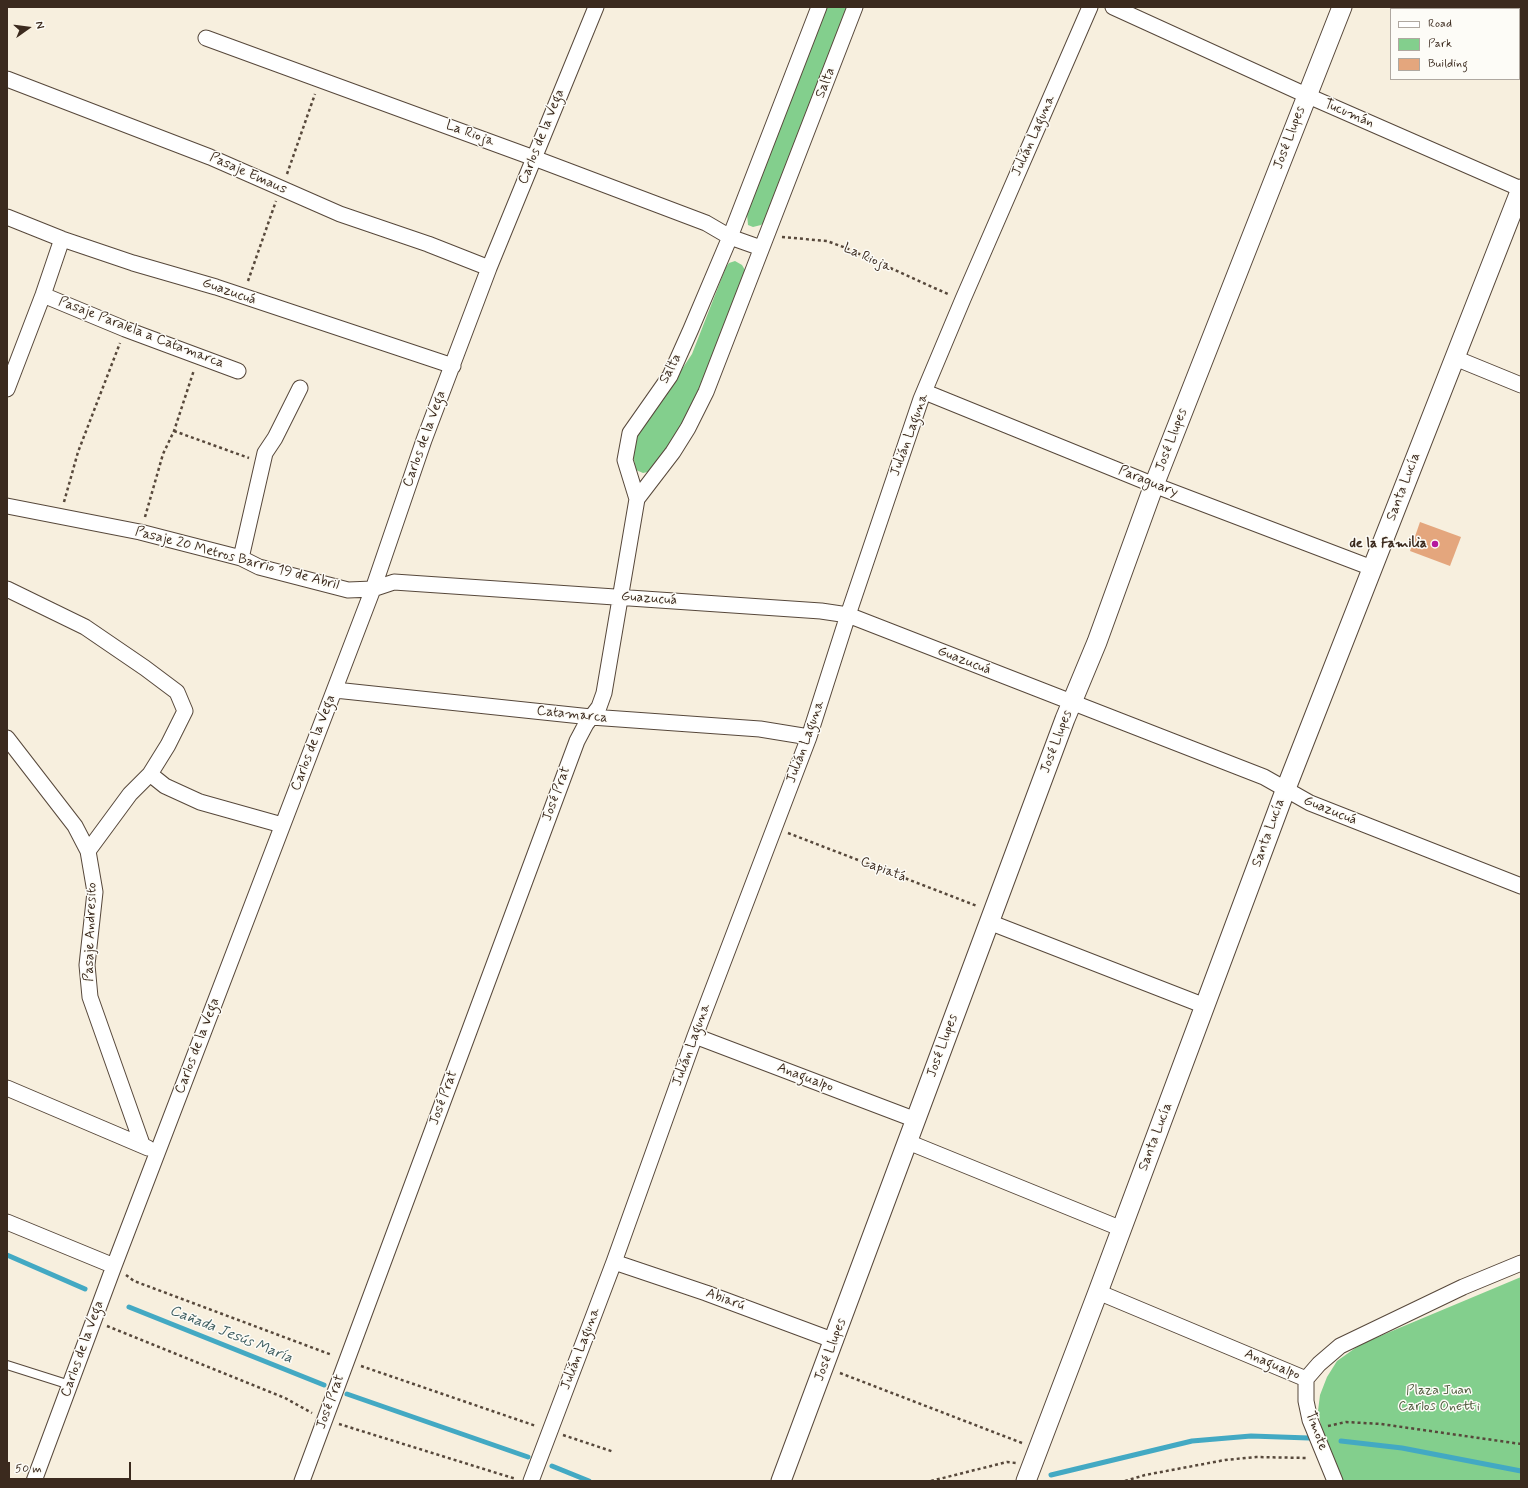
<!DOCTYPE html>
<html>
<head>
<meta charset="utf-8">
<style>
	body { margin:0 }
	#map { position:relative; width:1528px; height:1488px; overflow:hidden; background:#f7efde; font-family:Mynerve,sans-serif }
	canvas { display:block }
	.frame { position:absolute; inset:0; border:8px solid #3b2a1e; pointer-events:none }
	.legend { position:absolute; left:1390px; top:8px; width:130px; height:72px; box-sizing:border-box; background:#fdfcf7; border:1px solid #afa8a0; margin:0; padding:5px 7px; list-style:none; font-size:12px; color:#3b2a1e }
	.legend li { display:flex; align-items:center; gap:8px; height:20px }
	.legend b { width:20px; border:1px solid #afa8a0 }
	.north { position:absolute; left:8px; top:8px; width:40px; height:40px; -webkit-text-stroke:3px #fdfcf7; paint-order:stroke; rotate:76deg; font-size:11px; font-weight:700; line-height:16px; text-align:center; color:#3b2a1e }
	.north::after { content:''; display:block; margin:auto; width:14px; height:18px; background:#3b2a1e; clip-path:polygon(50% 0,100% 100%,50% 72%,0 100%) }
	.scale { position:absolute; left:8px; top:1462px; width:123px; height:18px; box-sizing:border-box; border:2px solid #3b2a1e; border-top:0; padding-left:5px; font-size:12px; line-height:14px; white-space:nowrap; color:#3b2a1e; -webkit-text-stroke:3px #fdfcf7; paint-order:stroke }
</style>
</head>
<body>
<div id="map">
<canvas width="1528" height="1488"></canvas>
<div class="frame"></div>
<ul class="legend">
<li><b style="height:5px;background:#fff"></b>Road</li>
<li><b style="height:11px;background:#83cf8d"></b>Park</li>
<li><b style="height:11px;background:#e4a67d"></b>Building</li>
</ul>
<div class="north">N</div>
<div class="scale">50 m</div>
</div>
<script>
const g = document.querySelector('canvas').getContext('2d');
g.lineJoin = 'round';
function paint(path, color) {
  g.fillStyle = color;
  g.fill(path, 'evenodd');
}
function shape(rows) {
  const path = new Path2D();
  for (const r of rows) {
    path.moveTo(r[0], r[1]);
    for (let i = 2; i < r.length; i += 2) path.lineTo(r[i], r[i + 1]);
  }
  return path;
}
function strokePath(path, color, width, dash) {
  g.strokeStyle = color;
  g.lineWidth = width;
  g.lineCap = dash ? 'butt' : 'round';
  g.setLineDash(dash || []);
  g.stroke(path);
}
function write(font, color, halo, rows, align = 'center') {
  g.font = font + ' Mynerve,sans-serif';
  g.lineWidth = 3;
  g.setLineDash([]);
  g.textBaseline = 'middle';
  g.strokeStyle = halo;
  g.fillStyle = color;
  for (const [text, x, y, turn = 0] of rows) {
    g.save();
    g.translate(x, y);
    g.rotate((+turn || 0) * Math.PI / 180);
    g.textAlign = isNaN(turn) ? turn : align;
    if (halo) g.strokeText(text, 0, 0);
    g.fillText(text, 0, 0);
    g.restore();
  }
}
const green = shape([
	[827,7,851,7,765,221,761,225,753,227,748,225,747,214],
	[735,261,742,265,745,270,698,403,652,471,643,473,636,470,634,460,634,447,638,435,692,354,726,267,729,263],
	[1521,1277,1521,1481,1342,1481,1322,1431,1318,1411,1320,1395,1327,1377,1337,1361,1361,1344]
]);
const stream = shape([
	[7,1255,85,1289],
	[129,1307,324,1385],
	[347,1394,528,1457],
	[1341,1441,1402,1448,1521,1471],
	[552,1466,589,1481],
	[1051,1475,1192,1441,1251,1436,1309,1438]
]);
const building = shape([
	[1420,522,1461,537,1450,566,1410,551]
]);
const path = shape([
	[287,174,315,94],
	[782,237,827,241,846,248,950,295],
	[248,281,276,201],
	[174,431,249,458],
	[64,502,78,452,120,343],
	[145,517,163,454,174,431,194,370],
	[788,833,977,906],
	[126,1275,134,1281,332,1355],
	[107,1326,285,1398,312,1413],
	[361,1366,536,1426],
	[840,1373,1022,1443],
	[339,1424,516,1479],
	[1328,1426,1346,1422,1381,1424,1521,1444],
	[563,1435,614,1452],
	[931,1481,1007,1462,1016,1463],
	[1125,1481,1145,1475,1225,1460,1256,1457,1308,1458]
]);
const service = shape([
	[7,1365,70,1385]
]);
const minor = shape([
	[1113,7,1306,95,1521,189],
	[206,38,534,158,706,223,730,237,761,248],
	[7,79,210,157,340,214,428,244,489,268],
	[7,217,62,239,133,263,216,287,453,366],
	[43,295,125,329,238,371],
	[1455,358,1521,385],
	[7,389,43,295,62,239],
	[925,392,1154,485,1372,568],
	[637,499,625,460,630,433,670,376,691,329,730,237,819,7],
	[7,506,140,532,241,558,259,567,348,590,373,589,394,582,821,611,848,615,1264,777,1310,803,1521,886],
	[241,558,265,453,275,438,300,388],
	[7,589,85,627,145,668,177,692,185,711,168,745,150,774,130,794,88,851],
	[335,690,591,717,760,729,809,737],
	[7,738,75,826,88,851,95,892,87,965,90,997,142,1144],
	[150,774,165,786,200,802,282,825],
	[989,922,1205,1006],
	[695,1036,916,1120],
	[7,1088,148,1148],
	[908,1142,1122,1229],
	[7,1222,114,1266],
	[614,1262,706,1293,835,1341],
	[1098,1292,1306,1379],
	[1306,1379,1319,1364,1340,1346,1463,1287,1521,1263],
	[1306,1379,1306,1401,1310,1420,1335,1481],
	[34,1481,114,1266,373,589,424,440,489,268,596,7],
	[302,1481,577,741,586,724,599,707,604,693,637,499,673,452,688,428,706,392,855,7],
	[531,1481,614,1262,695,1036,809,737,848,615,921,399,963,299,1090,7]
]);
const tertiary = shape([
	[781,1481,1065,719,1097,642,1154,485,1342,7],
	[1026,1481,1098,1292,1285,791,1521,189]
]);
const markers = [
	[1435,544,4,"#b5179e"]
];
const streetNames = [
	["Salta",826,83,-69],
	["Tucumán",1349,114,23],
	["La Rioja",470,134,20],
	["Julián Laguna",1034,136,-66],
	["Carlos de la Vega",542,137,-68],
	["José Llupes",1290,138,-69],
	["Pasaje Emaus",248,174,24],
	["La Rioja",867,258,24],
	["Guazucuá",229,292,19],
	["Pasaje Paralela a Catamarca",141,333,21],
	["Salta",671,369,-62],
	["Julián Laguna",910,435,-70],
	["Carlos de la Vega",425,439,-70],
	["José Llupes",1172,440,-69],
	["Paraguary",1148,482,22],
	["Santa Lucía",1404,487,-69],
	["Pasaje 20 Metros Barrio 19 de Abril",237,559,15],
	["Guazucuá",649,599,4],
	["Guazucuá",964,661,21],
	["Catamarca",572,715,6],
	["Julián Laguna",806,742,-70],
	["José Llupes",1057,742,-69],
	["Carlos de la Vega",314,743,-69],
	["José Prat",557,794,-70],
	["Guazucuá",1330,811,22],
	["Santa Lucía",1269,833,-70],
	["Capiatá",883,870,21],
	["Pasaje Andresito",91,932,-88],
	["Julián Laguna",692,1045,-70],
	["Carlos de la Vega",198,1046,-69],
	["José Llupes",943,1046,-70],
	["Anagualpo",805,1078,21],
	["José Prat",444,1098,-70],
	["Santa Lucía",1156,1137,-69],
	["Abiarú",725,1300,20],
	["Carlos de la Vega",83,1349,-70],
	["Julián Laguna",581,1349,-69],
	["José Llupes",831,1350,-69],
	["Anagualpo",1272,1365,23],
	["José Prat",331,1402,-70],
	["Timote",1316,1431,70]
];
const poiNames = [
	["de la Familia",1427,544]
];
const parkNames = [
	["Plaza Juan",1439,1391],
	["Carlos Onetti",1439,1407]
];
const waterNames = [
	["Cañada Jesús María",231,1335,22]
];
paint(green, '#83cf8d');
strokePath(stream, '#43a9c3', 5);
paint(building, '#e4a67d');
strokePath(service, '#57483b', 10);
strokePath(minor, '#57483b', 17);
strokePath(tertiary, '#57483b', 21);
strokePath(path, '#57483b', 2.5, [3, 3]);
strokePath(service, '#fff', 8);
strokePath(minor, '#fff', 15);
strokePath(tertiary, '#fff', 19);
for (const [x, y, r, color] of markers) {
  const dot = new Path2D();
  dot.arc(x, y, r, 0, 2 * Math.PI);
  g.fillStyle = color;
  g.fill(dot);
  strokePath(dot, '#fdfcf7', 1.5);
}
write('14px', '#3b2a1e', '#fdfcf7', streetNames);
write('bold 14px', '#3b2a1e', '#fdfcf7', poiNames, 'right');
write('14px', '#515c3f', '#fdfcf7', parkNames);
write('italic 15px', '#3e5d60', '#fdfcf7', waterNames);
</script>
</body>
</html>
